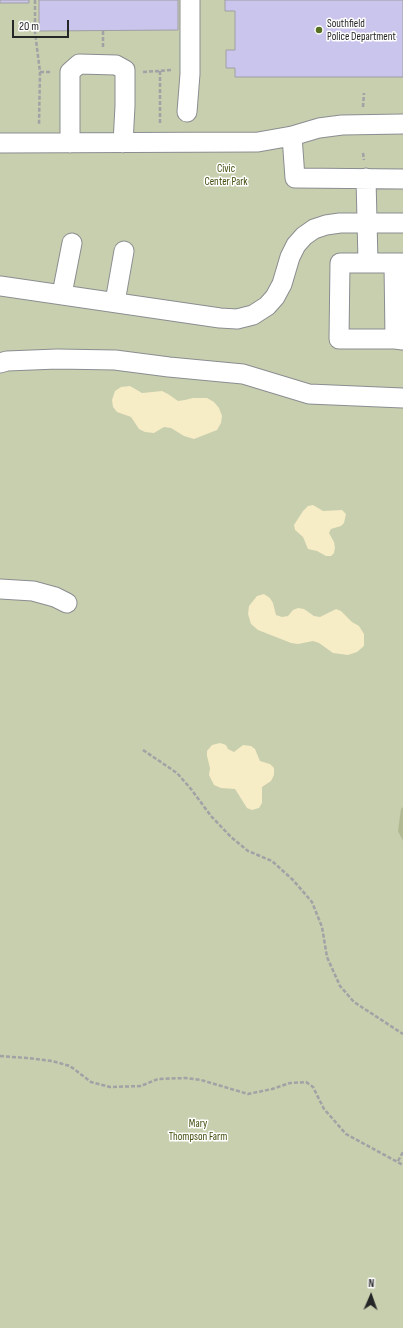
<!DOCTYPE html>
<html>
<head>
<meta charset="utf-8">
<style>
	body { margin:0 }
	#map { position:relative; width:403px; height:1328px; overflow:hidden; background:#f3f6fa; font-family:"Sofia Sans Condensed",sans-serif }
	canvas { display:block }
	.north { position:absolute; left:351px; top:1276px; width:40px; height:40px; -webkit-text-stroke:3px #fff; paint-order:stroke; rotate:2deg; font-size:11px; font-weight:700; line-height:16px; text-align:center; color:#252627 }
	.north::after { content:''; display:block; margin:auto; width:14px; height:18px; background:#252627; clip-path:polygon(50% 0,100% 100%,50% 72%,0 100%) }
	.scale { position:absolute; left:12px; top:20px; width:57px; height:18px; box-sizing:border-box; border:2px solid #252627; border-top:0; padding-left:5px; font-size:12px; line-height:14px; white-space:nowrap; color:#252627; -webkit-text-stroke:3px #fff; paint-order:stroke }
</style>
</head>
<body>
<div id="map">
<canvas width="403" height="1328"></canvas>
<div class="north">N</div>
<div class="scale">20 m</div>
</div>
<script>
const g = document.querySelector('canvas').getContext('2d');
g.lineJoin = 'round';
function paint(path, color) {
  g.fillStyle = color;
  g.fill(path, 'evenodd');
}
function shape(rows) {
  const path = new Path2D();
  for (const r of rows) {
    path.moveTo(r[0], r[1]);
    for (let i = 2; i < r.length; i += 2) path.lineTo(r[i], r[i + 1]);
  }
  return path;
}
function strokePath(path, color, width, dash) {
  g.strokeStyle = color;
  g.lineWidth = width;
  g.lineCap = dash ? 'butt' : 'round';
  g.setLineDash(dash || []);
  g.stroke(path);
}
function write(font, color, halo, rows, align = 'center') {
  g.font = font + ' "Sofia Sans Condensed",sans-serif';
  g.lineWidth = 3;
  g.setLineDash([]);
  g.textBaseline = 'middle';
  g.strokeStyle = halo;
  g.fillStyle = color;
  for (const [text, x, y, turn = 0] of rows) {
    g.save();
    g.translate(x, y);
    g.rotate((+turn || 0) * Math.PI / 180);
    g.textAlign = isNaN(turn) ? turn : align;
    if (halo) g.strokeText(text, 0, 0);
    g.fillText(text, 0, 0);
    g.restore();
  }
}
const green = shape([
	[0,0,403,0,403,1328,0,1328]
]);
const forest = shape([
	[403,807,403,841,398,831,401,809]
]);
const sand = shape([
	[130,386,142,393,162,391,168,394,178,401,185,400,193,398,207,398,214,402,219,408,222,416,221,423,217,430,194,439,184,436,171,428,164,427,154,433,145,432,139,429,131,417,117,412,113,407,112,400,115,391,121,387],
	[313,505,323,511,342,510,346,514,344,523,341,526,331,529,329,533,334,542,335,548,334,553,331,556,326,556,317,551,308,549,303,537,295,530,294,525,303,511,308,506],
	[264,594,270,598,273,603,276,615,282,617,288,616,293,610,298,608,304,609,314,616,320,617,336,609,341,611,352,622,359,626,364,634,364,646,357,652,348,655,333,653,319,643,313,641,298,644,291,643,258,630,251,624,248,614,249,606,257,596],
	[220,743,226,745,228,749,234,752,243,745,251,746,255,749,260,761,270,764,274,768,274,775,271,781,262,787,262,803,259,808,252,810,247,808,235,789,221,788,214,785,209,775,210,768,207,756,207,751,212,745]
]);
const building = shape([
	[0,0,29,0,29,3,0,3,0,0],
	[39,0,178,0,178,30,39,31,39,0],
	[225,0,403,0,403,77,235,77,235,68,226,68,226,50,235,50,235,11,225,11,225,0]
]);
const path = shape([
	[35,0,35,32,40,72,39,125],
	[103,47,103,31],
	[160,71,160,124],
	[40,72,51,72],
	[143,72,172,70],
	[363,107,364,93],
	[363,153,364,160],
	[143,750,177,773,191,789,211,816,231,837,248,851,272,861,293,880,312,902,322,927,327,957,340,986,354,1002,403,1034],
	[0,1056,27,1058,52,1061,70,1066,91,1082,110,1087,141,1086,158,1079,185,1078,201,1080,248,1094,272,1089,290,1083,306,1082,313,1087,324,1109,346,1134,403,1165],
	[398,1161,403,1152]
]);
const minor = shape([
	[187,112,190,74,190,0],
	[292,136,295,178,403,179],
	[0,143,258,142,292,136,319,128,342,125,403,124],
	[70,143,70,72,79,64,116,65,125,70,125,106,123,143],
	[366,178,368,263],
	[394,263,395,339,403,340],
	[0,286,220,318,237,319,253,315,267,306,275,297,282,284,290,257,296,245,304,236,314,229,326,225,340,223,403,223],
	[62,294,72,243],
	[115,302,124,251],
	[395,339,339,339,340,263,403,263],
	[0,363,7,361,57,359,115,360,169,367,243,374,309,394,403,398],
	[0,589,33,591,55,597,67,603]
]);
const markers = [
	[319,30,4,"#567022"]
];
const poiNames = [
	["Southfield",327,24],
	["Police Department",327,37]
];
const parkNames = [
	["Civic",226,169],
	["Center Park",226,182],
	["Mary",198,1124],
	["Thompson Farm",198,1137]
];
paint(green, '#c7cfae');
paint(forest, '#b0b992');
paint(sand, '#f6ecc6');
paint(building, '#cac5ec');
strokePath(building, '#a09fa4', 1);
strokePath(minor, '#8a8d91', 21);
strokePath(path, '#a0a2a5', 2.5, [4, 2]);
strokePath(minor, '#fff', 19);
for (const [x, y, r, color] of markers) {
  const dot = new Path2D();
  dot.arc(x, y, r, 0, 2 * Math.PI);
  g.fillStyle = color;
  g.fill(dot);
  strokePath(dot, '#fff', 1.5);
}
write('11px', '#252627', '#fff', poiNames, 'left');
write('11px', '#444d0e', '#fff', parkNames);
</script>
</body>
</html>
